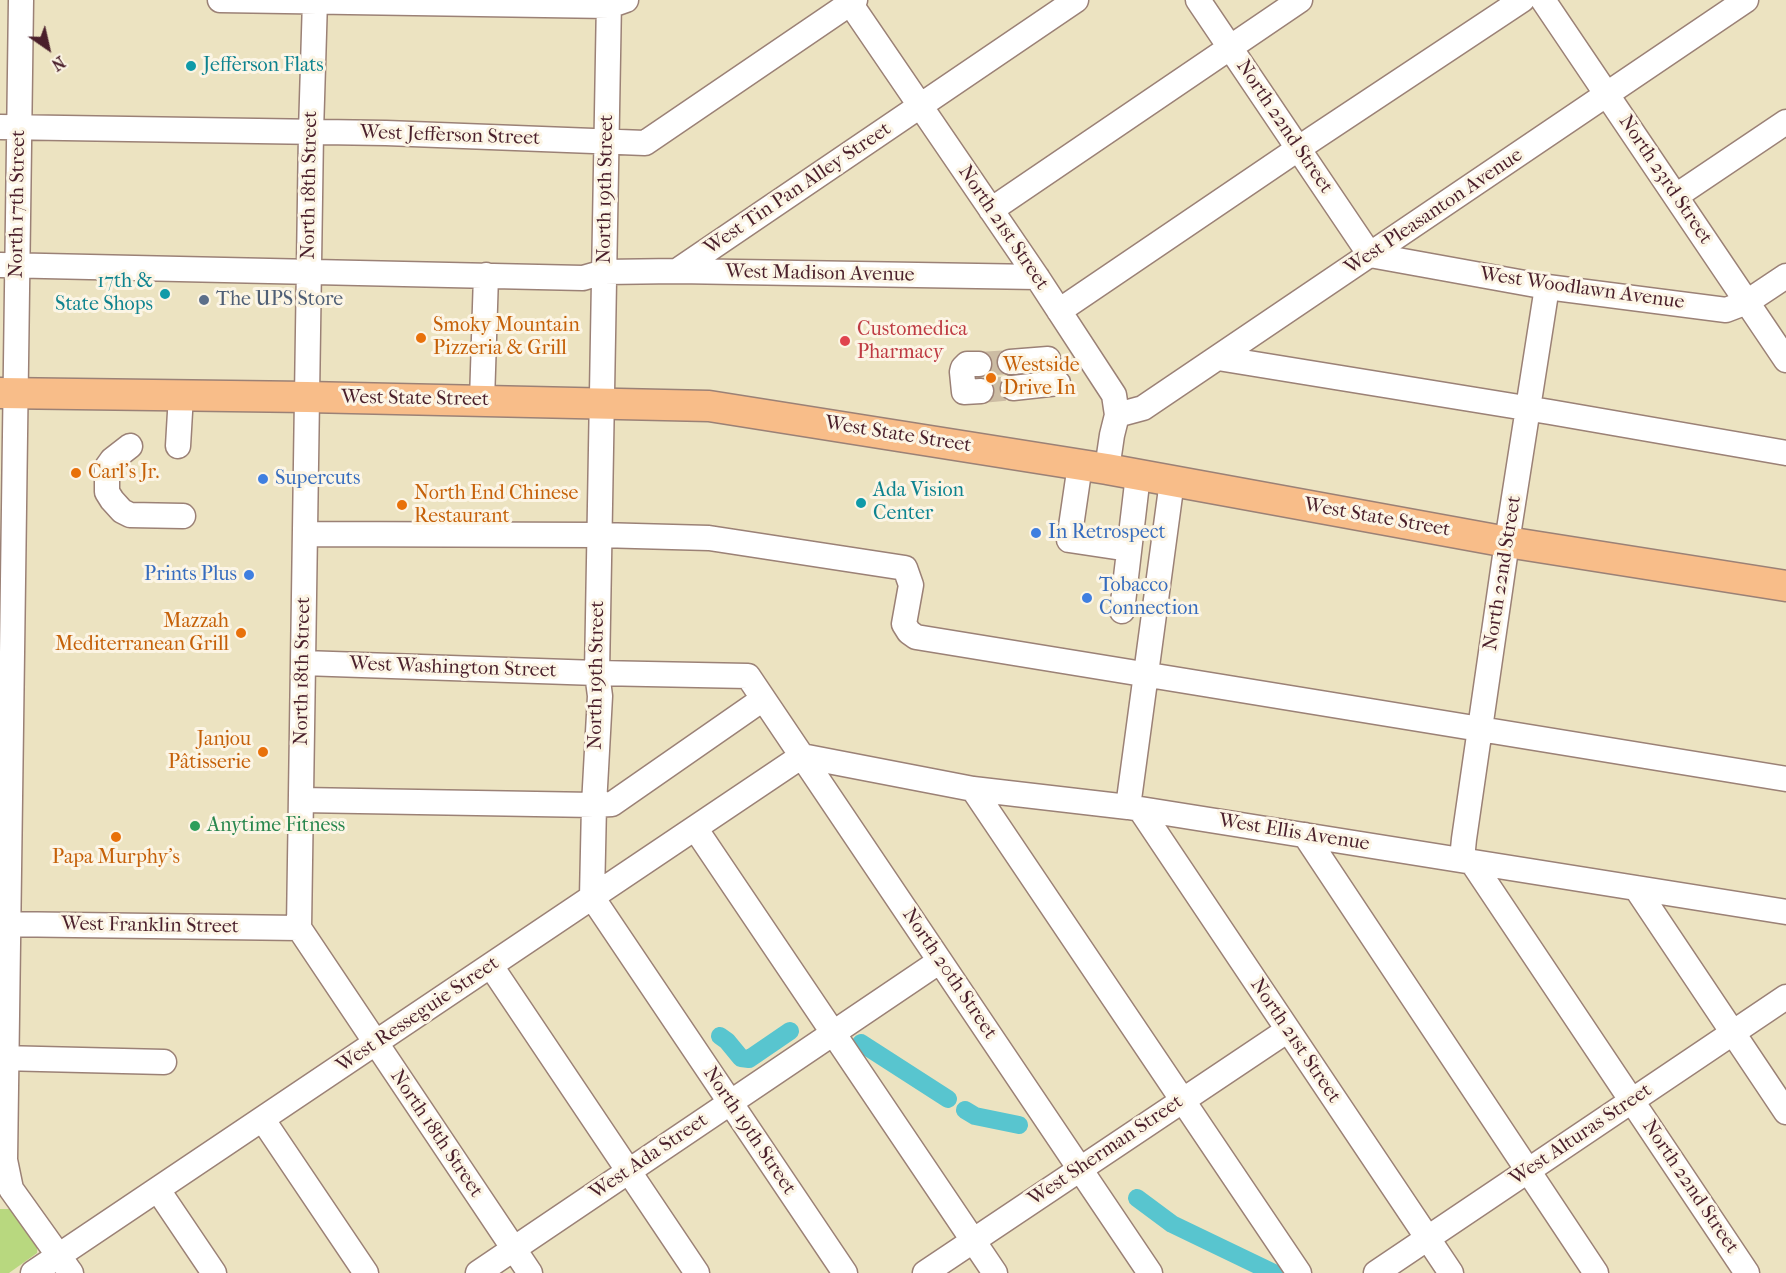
<!DOCTYPE html>
<html>
<head>
<meta charset="utf-8">
<style>
	body { margin:0 }
	#map { position:relative; width:1786px; height:1273px; overflow:hidden; background:#ece3c1; font-family:"IM FELL French Canon",serif }
	canvas { display:block }
	.north { position:absolute; left:18px; top:18px; width:60px; height:60px; -webkit-text-stroke:4px #fcf5e5; paint-order:stroke; rotate:146deg; font-size:16px; font-weight:700; line-height:24px; text-align:center; color:#4a1f2b }
	.north::after { content:''; display:block; margin:auto; width:21px; height:27px; background:#4a1f2b; clip-path:polygon(50% 0,100% 100%,50% 72%,0 100%) }
</style>
</head>
<body>
<div id="map">
<canvas width="1786" height="1273"></canvas>
<div class="north">N</div>
</div>
<script>
const g = document.querySelector('canvas').getContext('2d');
g.lineJoin = 'round';
function paint(path, color) {
  g.fillStyle = color;
  g.fill(path, 'evenodd');
}
function shape(rows) {
  const path = new Path2D();
  for (const r of rows) {
    path.moveTo(r[0], r[1]);
    for (let i = 2; i < r.length; i += 2) path.lineTo(r[i], r[i + 1]);
  }
  return path;
}
function strokePath(path, color, width, dash) {
  g.strokeStyle = color;
  g.lineWidth = width;
  g.lineCap = dash ? 'butt' : 'round';
  g.setLineDash(dash || []);
  g.stroke(path);
}
function write(font, color, halo, rows, align = 'center') {
  g.font = font + ' "IM FELL French Canon",serif';
  g.lineWidth = 6;
  g.setLineDash([]);
  g.textBaseline = 'middle';
  g.strokeStyle = halo;
  g.fillStyle = color;
  for (const [text, x, y, turn = 0] of rows) {
    g.save();
    g.translate(x, y);
    g.rotate((+turn || 0) * Math.PI / 180);
    g.textAlign = isNaN(turn) ? turn : align;
    if (halo) g.strokeText(text, 0, 0);
    g.fillText(text, 0, 0);
    g.restore();
  }
}
const green = shape([
	[0,1209,20,1209,38,1237,37,1253,9,1273,0,1273]
]);
const canal = shape([
	[720,1036,727,1041,741,1058,749,1059,790,1031],
	[861,1043,948,1099],
	[965,1110,975,1116,1019,1125],
	[1137,1198,1172,1224,1274,1273]
]);
const minorTunnel = shape([
	[979,364,1010,362],
	[981,391,1013,388]
]);
const minor = shape([
	[21,0,5,1160,11,1189,71,1273],
	[220,0,609,6,626,0],
	[315,0,311,132,299,928,530,1273],
	[609,0,597,673,600,696,594,805,592,897,845,1273],
	[848,0,1037,277,1114,395,1117,415,1112,435,1107,469],
	[1198,0,1370,255,1547,287,1726,310,1747,302,1786,276],
	[1543,0,1786,360],
	[0,127,386,133,645,143,855,0],
	[1676,196,1786,122],
	[991,210,1300,0],
	[0,265,583,278,604,272,677,271,1037,277],
	[677,271,1076,0],
	[1059,311,1314,138,1522,0],
	[1218,358,1550,412,1786,453],
	[1010,362,1048,359],
	[979,364,967,364,963,368,962,372,964,392,981,391],
	[1013,388,1058,383],
	[482,401,486,275],
	[1117,415,1143,408,1746,0],
	[130,446,112,460,107,467,107,492,112,500,122,511,130,515,183,516],
	[178,446,181,395],
	[1080,465,1069,540,1129,549],
	[305,534,599,535,709,538,905,568,911,585,904,624,909,632,916,637,1786,779],
	[1122,611,1138,475],
	[303,663,597,673,748,676,1150,1273],
	[973,789,1299,1273],
	[301,800,594,805,612,804,763,699],
	[1128,807,1172,481],
	[1140,809,1451,1273],
	[695,828,995,1273],
	[1305,835,1596,1273],
	[1462,859,1464,839,1507,542,1547,287],
	[1472,862,1747,1273],
	[1636,888,1786,1112],
	[0,924,299,928],
	[491,966,697,1273],
	[0,1058,164,1062],
	[263,1120,366,1273],
	[158,1190,214,1273],
	[33,1273,802,756,973,789,1128,807,1786,912],
	[478,1273,940,961],
	[925,1273,1288,1030],
	[1376,1273,1786,997]
]);
const major = shape([
	[0,393,307,397,709,406,1107,469,1507,542,1786,586]
]);
const markers = [
	[191,66,6,"#0f9aa8"],
	[165,294,6,"#0f9aa8"],
	[204,300,6,"#5c6f8a"],
	[421,338,6,"#e8710a"],
	[845,341,6,"#e0444e"],
	[991,378,6,"#e8710a"],
	[76,473,6,"#e8710a"],
	[263,479,6,"#3f7fe0"],
	[861,503,6,"#0f9aa8"],
	[402,505,6,"#e8710a"],
	[1036,533,6,"#3f7fe0"],
	[249,575,6,"#3f7fe0"],
	[1087,598,6,"#3f7fe0"],
	[241,633,6,"#e8710a"],
	[263,752,6,"#e8710a"],
	[195,826,6,"#2e9e5b"],
	[116,837,6,"#e8710a"]
];
const cultureNames = [
	["Jefferson Flats",203,66],
	["17th &",153,282,"right"],
	["State Shops",153,305,"right"],
	["Ada Vision",873,491],
	["Center",873,514]
];
const streetNames = [
	["North 22nd Street",1284,127,56],
	["West Jefferson Street",450,136,2],
	["North 23rd Street",1665,180,56],
	["North 18th Street",310,185,-89],
	["North 19th Street",606,189,-89],
	["West Tin Pan Alley Street",798,189,-34],
	["North 17th Street",18,204,-89],
	["West Pleasanton Avenue",1434,212,-34],
	["North 21st Street",1003,228,56],
	["West Madison Avenue",820,274,1],
	["West Woodlawn Avenue",1582,289,8],
	["West State Street",415,399,1],
	["West State Street",898,435,9],
	["West State Street",1377,518,10],
	["North 22nd Street",1503,573,-81],
	["West Washington Street",453,668,2],
	["North 18th Street",303,671,-89],
	["North 19th Street",597,675,-89],
	["West Ellis Avenue",1294,833,9],
	["West Franklin Street",150,926,1],
	["North 20th Street",949,974,56],
	["West Resseguie Street",418,1015,-34],
	["North 21st Street",1295,1041,56],
	["North 19th Street",749,1131,56],
	["North 18th Street",436,1134,56],
	["West Alturas Street",1581,1135,-34],
	["West Sherman Street",1106,1151,-34],
	["West Ada Street",649,1157,-34],
	["North 22nd Street",1690,1187,56]
];
const serviceNames = [
	["The UPS Store",216,300]
];
const foodNames = [
	["Smoky Mountain",433,326],
	["Pizzeria & Grill",433,349],
	["Westside",1003,366],
	["Drive In",1003,389],
	["Carl's Jr.",88,473],
	["North End Chinese",414,494],
	["Restaurant",414,517],
	["Mazzah",229,622,"right"],
	["Mediterranean Grill",229,645,"right"],
	["Janjou",251,740,"right"],
	["Pâtisserie",251,763,"right"],
	["Papa Murphy's",116,858,"center"]
];
const healthNames = [
	["Customedica",857,330],
	["Pharmacy",857,353]
];
const shopNames = [
	["Supercuts",275,479],
	["In Retrospect",1048,533],
	["Prints Plus",237,575,"right"],
	["Tobacco",1099,586],
	["Connection",1099,609]
];
const leisureNames = [
	["Anytime Fitness",207,826]
];
paint(green, '#b8d87f');
strokePath(canal, '#58c5cf', 18);
strokePath(minorTunnel, '#ccbca3', 24, [24, 12]);
strokePath(minor, '#9b8176', 27);
strokePath(major, '#9b8176', 33);
strokePath(minor, '#fff', 24);
strokePath(major, '#f8bd89', 30);
for (const [x, y, r, color] of markers) {
  const dot = new Path2D();
  dot.arc(x, y, r, 0, 2 * Math.PI);
  g.fillStyle = color;
  g.fill(dot);
  strokePath(dot, '#fcf5e5', 2);
}
write('20px', '#0d838f', '#fcf5e5', cultureNames, 'left');
write('20px', '#4a1f2b', '#fcf5e5', streetNames);
write('20px', '#4e5e75', '#fcf5e5', serviceNames, 'left');
write('20px', '#c56008', '#fcf5e5', foodNames, 'left');
write('20px', '#be3a42', '#fcf5e5', healthNames, 'left');
write('20px', '#366cbe', '#fcf5e5', shopNames, 'left');
write('20px', '#27864d', '#fcf5e5', leisureNames, 'left');
</script>
</body>
</html>
